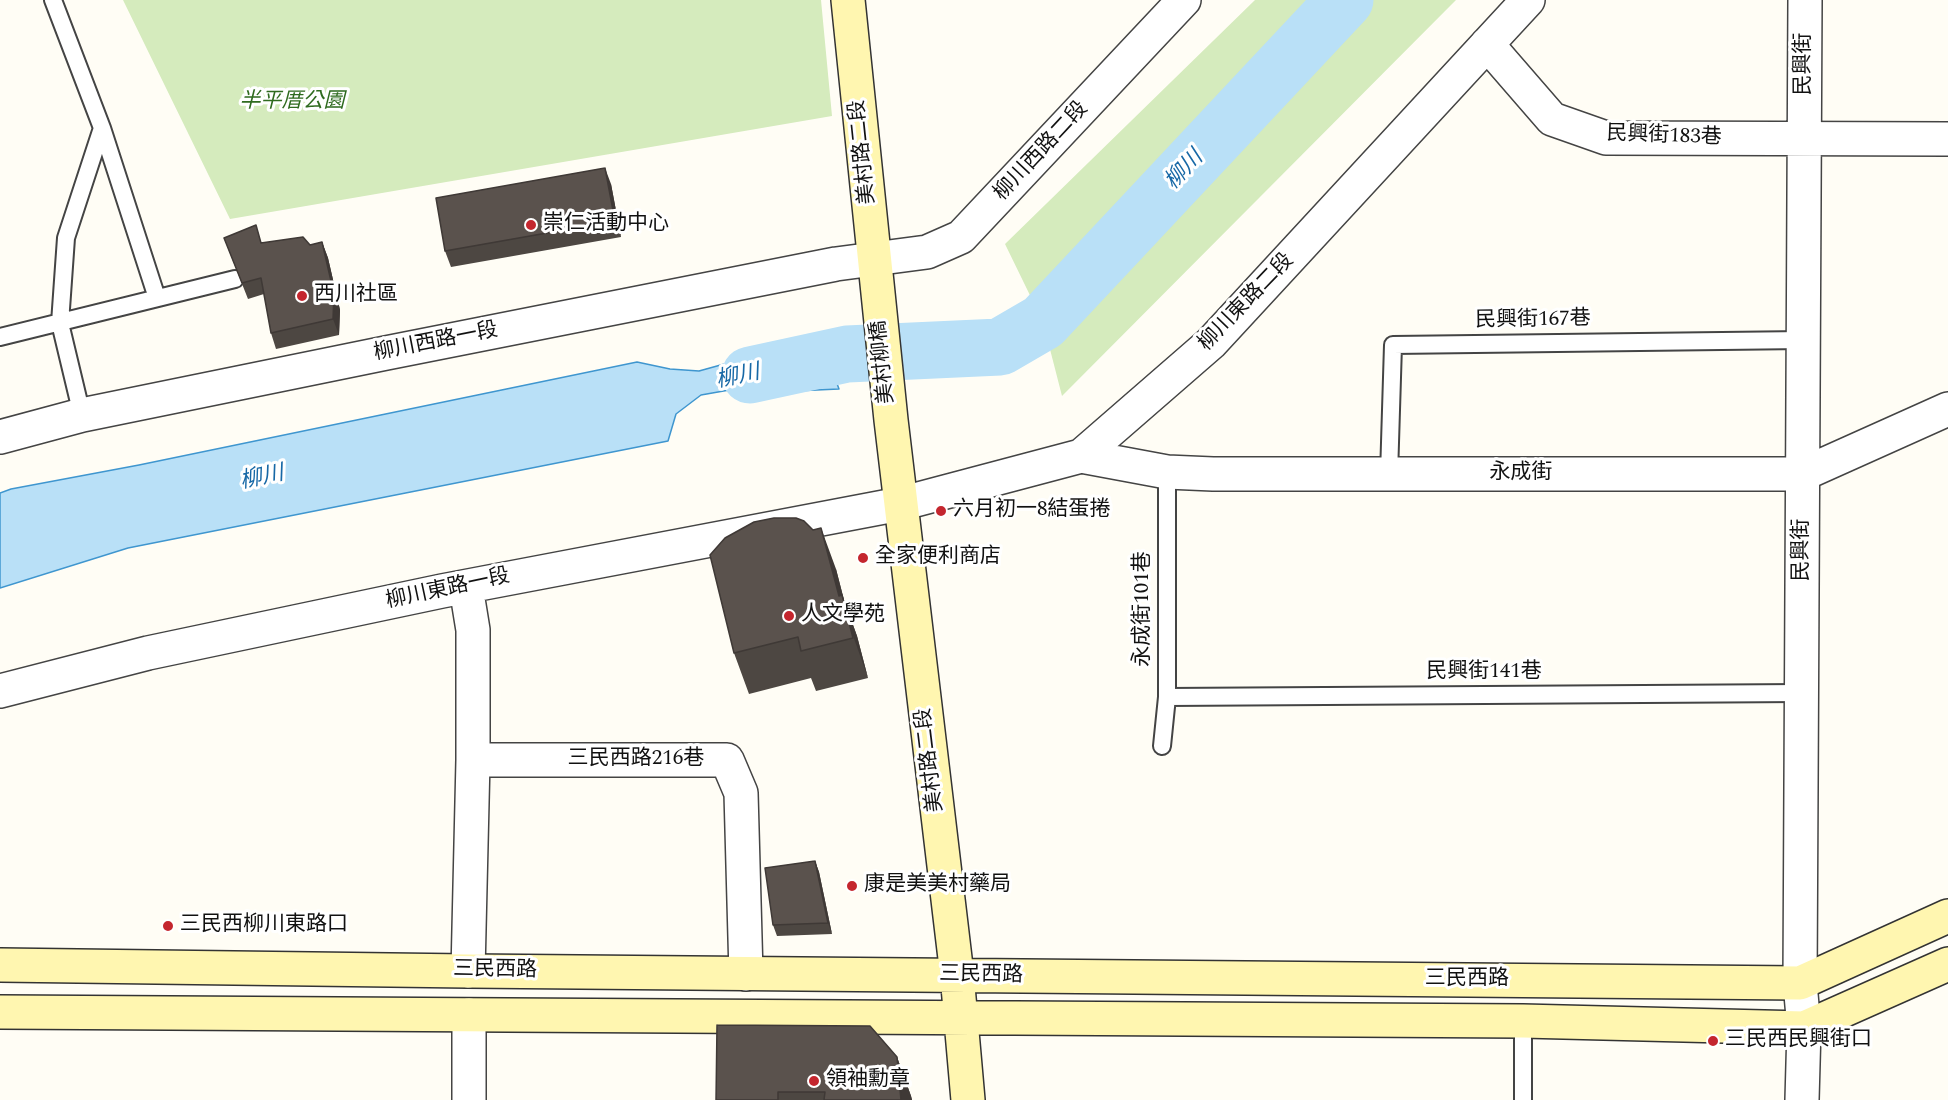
<!DOCTYPE html>
<html>
<head>
<meta charset="utf-8">
<style>
	body { margin:0 }
	canvas { display:block; background:#fffdf5 }
</style>
</head>
<body>
<canvas width="1948" height="1100"></canvas>
<script>
const g = document.querySelector('canvas').getContext('2d');
g.lineJoin = 'round';
function paint(path, color) {
  g.fillStyle = color;
  g.fill(path, 'evenodd');
}
function shape(rows) {
  const path = new Path2D();
  for (const r of rows) {
    path.moveTo(r[0], r[1]);
    for (let i = 2; i < r.length; i += 2) path.lineTo(r[i], r[i + 1]);
  }
  return path;
}
function strokePath(path, color, width, dash) {
  g.strokeStyle = color;
  g.lineWidth = width;
  g.lineCap = dash ? 'butt' : 'round';
  g.setLineDash(dash || []);
  g.stroke(path);
}
function write(font, color, halo, rows, align = 'center') {
  g.font = font + ' Spectral,"Noto Sans TC",serif';
  g.lineWidth = 6;
  g.setLineDash([]);
  g.textBaseline = 'middle';
  g.strokeStyle = halo;
  g.fillStyle = color;
  for (const [text, x, y, turn = 0] of rows) {
    g.save();
    g.translate(x, y);
    g.rotate((+turn || 0) * Math.PI / 180);
    g.textAlign = isNaN(turn) ? turn : align;
    if (halo) g.strokeText(text, 0, 0);
    g.fillText(text, 0, 0);
    g.restore();
  }
}
const green = shape([
	[123,0,821,0,832,116,230,219],
	[1255,0,1456,0,1062,396,1043,322,1005,244]
]);
const water = shape([
	[823,346,839,389,772,392,735,389,701,395,676,414,668,441,128,548,0,588,0,493,11,489,139,465,637,362,670,369,699,371,735,361,823,346]
]);
const river = shape([
	[750,375,847,354,1000,347,1043,322,1345,0]
]);
const lane = shape([
	[53,0,102,128,157,298],
	[0,337,235,279],
	[82,415,60,323,66,238,102,128],
	[1389,475,1393,345,1804,340],
	[1167,697,1802,693],
	[1162,746,1167,697,1167,472],
	[1523,1021,1523,1100]
]);
const street = shape([
	[1487,44,1552,119,1606,138,1948,139],
	[0,437,82,415,386,353,836,264,927,252,961,237,1184,0],
	[1081,456,1167,472,1213,474,1803,474,1948,409],
	[466,587,473,630,473,760,468,971],
	[0,691,148,653,442,591,900,504,1081,456,1211,343,1528,0],
	[473,760,727,760,741,793,746,974],
	[469,1015,469,1100],
	[1802,1100,1804,1028,1800,983,1805,0]
]);
const secondary = shape([
	[848,0,891,420,957,975,968,1100],
	[0,965,468,971,1800,983,1948,916],
	[0,1012,1523,1021,1804,1028,1948,964]
]);
const wall = shape([
	[611,184,621,237,451,267,445,251],
	[224,238,262,243,310,245,322,242,328,258,340,310,339,335,276,349,271,333,264,294,248,299],
	[836,569,844,600,857,636,868,678,816,691,811,678,749,694,734,653],
	[815,861,819,872,832,934,777,936,773,925],
	[897,1057,911,1096,912,1100,716,1100]
]);
const shadedWall = shape([
	[605,168,611,184,621,237,615,221],
	[322,242,328,258,340,310,339,335,333,319],
	[821,528,836,569,844,600,857,636,868,678,839,596],
	[815,861,819,872,832,934,828,923],
	[897,1057,911,1096,912,1100,901,1100]
]);
const building = shape([
	[605,168,615,221,445,251,436,198,605,168],
	[256,225,261,243,303,237,310,245,322,242,334,294,333,319,271,333,261,278,242,283,224,238,256,225],
	[774,518,796,518,804,521,813,530,821,528,839,596,842,595,853,638,801,651,798,637,734,653,710,555,725,538,754,522,774,518],
	[815,861,828,923,773,925,765,868,815,861],
	[717,1025,870,1026,897,1057,901,1100,824,1100,825,1092,778,1092,778,1100,716,1100,717,1025]
]);
const markers = [
	[531,225,6,"#c4262e"],
	[302,296,6,"#c4262e"],
	[941,511,6,"#c4262e"],
	[863,558,6,"#c4262e"],
	[789,616,6,"#c4262e"],
	[852,886,6,"#c4262e"],
	[168,926,6,"#c4262e"],
	[1713,1041,6,"#c4262e"],
	[814,1081,6,"#c4262e"]
];
const streetNames = [
	["民興街",1805,64,-90],
	["民興街183巷",1664,137,2],
	["美村路二段",864,152,-96],
	["柳川西路二段",1042,152,-47],
	["柳川東路二段",1247,303,-46],
	["民興街167巷",1533,321,-1],
	["柳川西路一段",436,343,-11],
	["美村柳橋",884,362,-96],
	["永成街",1521,474],
	["民興街",1803,550,-90],
	["柳川東路一段",448,590,-12],
	["永成街101巷",1144,609,-90],
	["民興街141巷",1484,673],
	["三民西路216巷",636,760],
	["美村路二段",931,760,-97],
	["三民西路",495,971,1],
	["三民西路",981,976,1],
	["三民西路",1467,980]
];
const parkNames = [
	["半平厝公園",292,103]
];
const poiNames = [
	["崇仁活動中心",543,225],
	["西川社區",314,296],
	["六月初一8結蛋捲",953,511],
	["全家便利商店",875,558],
	["人文學苑",801,616],
	["康是美美村藥局",864,886],
	["三民西柳川東路口",180,926],
	["三民西民興街口",1725,1041],
	["領袖勳章",826,1081]
];
const waterNames = [
	["柳川",1185,171,-47],
	["柳川",738,378,-12],
	["柳川",262,479,-12]
];
paint(green, '#d5ebbd');
paint(water, '#b9e0f7');
strokePath(water, '#3f96cf', 1.5);
strokePath(river, '#b9e0f7', 57);
strokePath(lane, '#444', 20);
strokePath(street, '#444', 36);
strokePath(secondary, '#333', 36);
strokePath(lane, '#fff', 16);
strokePath(street, '#fff', 33);
strokePath(secondary, '#fff6b0', 33);
paint(wall, '#4d4742');
paint(shadedWall, '#3f3936');
paint(building, '#5a524d');
strokePath(building, '#3f3936', 1.5);
for (const [x, y, r, color] of markers) {
  const dot = new Path2D();
  dot.arc(x, y, r, 0, 2 * Math.PI);
  g.fillStyle = color;
  g.fill(dot);
  strokePath(dot, '#fff', 2);
}
write('21px', '#111', '#fff', streetNames);
write('italic 21px', '#2f6b1f', '#fff', parkNames);
write('21px', '#111', '#fff', poiNames, 'left');
write('italic 22px', '#1768a6', '#fff', waterNames);
</script>
</body>
</html>
